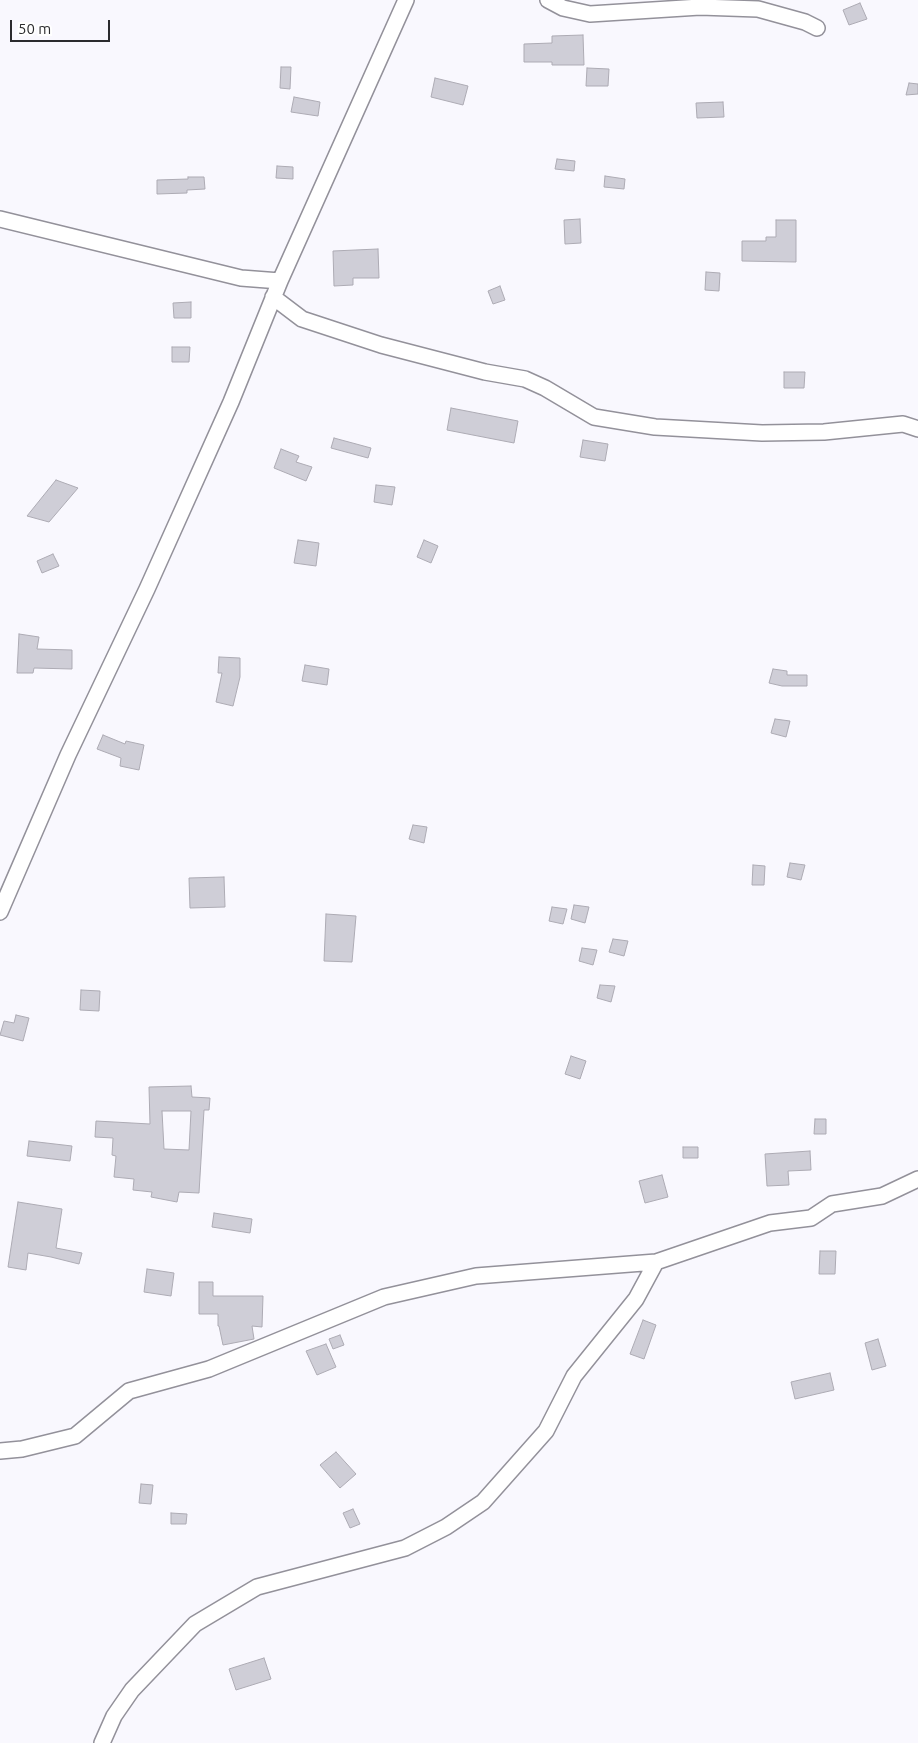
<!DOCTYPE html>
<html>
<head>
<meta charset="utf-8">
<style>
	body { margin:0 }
	#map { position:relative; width:918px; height:1743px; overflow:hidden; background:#f9f8fe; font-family:Ubuntu,sans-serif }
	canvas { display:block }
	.scale { position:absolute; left:10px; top:20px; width:100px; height:22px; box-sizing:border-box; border:2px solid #2b2b2e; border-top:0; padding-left:6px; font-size:15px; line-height:18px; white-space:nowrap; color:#2b2b2e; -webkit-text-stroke:4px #fff; paint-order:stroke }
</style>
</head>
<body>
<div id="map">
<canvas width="918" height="1743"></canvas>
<div class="scale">50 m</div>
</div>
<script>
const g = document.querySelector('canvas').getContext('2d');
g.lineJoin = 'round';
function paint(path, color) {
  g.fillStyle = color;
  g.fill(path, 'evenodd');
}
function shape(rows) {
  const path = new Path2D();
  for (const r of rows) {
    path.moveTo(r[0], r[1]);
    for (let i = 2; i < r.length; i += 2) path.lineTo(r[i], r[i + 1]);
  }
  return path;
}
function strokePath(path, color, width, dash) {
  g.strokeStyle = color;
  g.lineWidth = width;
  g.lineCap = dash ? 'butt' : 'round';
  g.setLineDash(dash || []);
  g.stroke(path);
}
const building = shape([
	[860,3,867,19,849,25,843,10,860,3],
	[583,35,584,65,552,65,552,62,524,62,524,44,552,43,552,36,583,35],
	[281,67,291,67,290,89,280,88,281,67],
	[587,68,609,69,608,86,586,86,587,68],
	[435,78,468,86,463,105,431,97,435,78],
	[909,83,918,84,918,94,906,95,909,83],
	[294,97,320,102,318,116,291,112,294,97],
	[723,102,724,117,697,118,696,103,723,102],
	[557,159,575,161,574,171,555,169,557,159],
	[277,166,293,167,293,179,276,178,277,166],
	[605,176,625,179,624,189,604,187,605,176],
	[188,177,204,177,205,189,187,190,187,193,157,194,157,180,188,179,188,177],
	[580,219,581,243,565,244,564,220,580,219],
	[776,220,796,220,796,262,742,261,742,241,766,241,766,237,776,237,776,220],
	[378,249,379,278,353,278,353,285,334,286,333,251,378,249],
	[706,272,720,273,719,291,705,290,706,272],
	[500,286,505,300,493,304,488,291,500,286],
	[191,302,191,318,174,318,173,303,191,302],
	[172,347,190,347,189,362,172,362,172,347],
	[784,372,805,372,804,388,784,388,784,372],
	[451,408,518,421,514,443,447,430,451,408],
	[334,438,371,448,368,458,331,448,334,438],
	[583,440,608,444,605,461,580,457,583,440],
	[281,449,299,456,296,462,312,467,306,481,274,468,281,449],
	[56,480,78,488,49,522,27,516,56,480],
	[376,485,395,487,392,505,374,502,376,485],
	[298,540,319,543,316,566,294,563,298,540],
	[424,540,438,546,431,563,417,557,424,540],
	[53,554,59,566,42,573,37,561,53,554],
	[19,634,39,637,37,649,72,650,72,669,34,668,33,673,17,673,19,634],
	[219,657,240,658,240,677,233,706,216,702,222,673,218,673,219,657],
	[305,665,329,669,327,685,302,681,305,665],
	[773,669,787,671,787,675,807,675,807,686,782,686,769,683,773,669],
	[775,719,790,721,786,737,771,733,775,719],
	[103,735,125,744,126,741,144,745,139,770,120,766,121,758,97,749,103,735],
	[413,825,427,827,424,843,409,839,413,825],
	[790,863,805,865,801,880,787,877,790,863],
	[753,865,765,866,764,885,752,885,753,865],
	[224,877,225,907,190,908,189,878,224,877],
	[574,905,589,907,585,923,571,919,574,905],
	[552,907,567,909,563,924,549,921,552,907],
	[326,914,356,916,352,962,324,961,326,914],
	[613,939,628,941,624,956,609,952,613,939],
	[582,948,597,950,593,965,579,961,582,948],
	[600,985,615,986,611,1002,597,998,600,985],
	[81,990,100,991,99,1011,80,1010,81,990],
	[16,1015,29,1018,23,1041,0,1035,4,1021,14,1023,16,1015],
	[571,1056,586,1061,580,1079,565,1074,571,1056],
	[191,1086,192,1097,210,1098,209,1110,204,1110,199,1193,179,1192,177,1202,151,1197,152,1192,133,1190,134,1179,114,1177,116,1156,112,1155,113,1138,95,1137,96,1121,150,1124,149,1087,191,1086],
	[162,1111,191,1111,189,1150,164,1149,162,1111],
	[815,1119,826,1119,826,1134,814,1134,815,1119],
	[29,1141,72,1146,70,1161,27,1156,29,1141],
	[683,1147,698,1147,698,1158,683,1158,683,1147],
	[810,1151,811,1170,788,1171,789,1185,767,1186,765,1154,810,1151],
	[662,1175,668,1197,645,1203,639,1181,662,1175],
	[18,1202,62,1209,56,1248,82,1253,79,1264,51,1257,28,1253,26,1270,8,1267,18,1202],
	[214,1213,252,1219,250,1233,212,1227,214,1213],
	[820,1251,836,1251,835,1274,819,1274,820,1251],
	[147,1269,174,1273,171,1296,144,1292,147,1269],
	[199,1282,213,1282,213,1296,263,1296,262,1327,252,1326,254,1339,223,1345,219,1326,218,1326,218,1314,199,1314,199,1282],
	[643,1320,656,1325,644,1359,630,1354,643,1320],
	[340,1335,344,1345,333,1349,329,1339,340,1335],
	[878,1339,886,1366,872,1370,865,1343,878,1339],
	[326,1344,336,1367,317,1375,306,1351,326,1344],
	[830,1373,834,1390,795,1399,791,1382,830,1373],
	[336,1452,356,1474,340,1488,320,1465,336,1452],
	[141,1484,153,1485,151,1504,139,1503,141,1484],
	[353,1509,360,1524,350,1528,343,1513,353,1509],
	[171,1513,187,1514,186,1524,171,1524,171,1513],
	[264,1658,271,1679,236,1690,229,1669,264,1658]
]);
const minor = shape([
	[548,0,563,8,590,14,700,7,758,9,805,22,817,28],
	[0,219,241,278,280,281],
	[273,297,302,319,381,345,485,372,525,379,545,388,594,417,655,427,762,433,824,432,903,424,918,429],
	[0,912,68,755,147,589,231,402,280,281,406,0],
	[0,1451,22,1449,75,1436,129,1391,209,1369,384,1297,476,1276,656,1262,770,1223,811,1218,832,1204,882,1196,918,1179],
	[102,1743,114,1716,132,1690,195,1624,257,1587,405,1548,446,1527,483,1502,546,1431,574,1376,636,1299,656,1262]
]);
paint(building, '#cfced7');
strokePath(building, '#adabb4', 1);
strokePath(minor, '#93919a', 18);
strokePath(minor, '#fff', 15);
</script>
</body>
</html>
